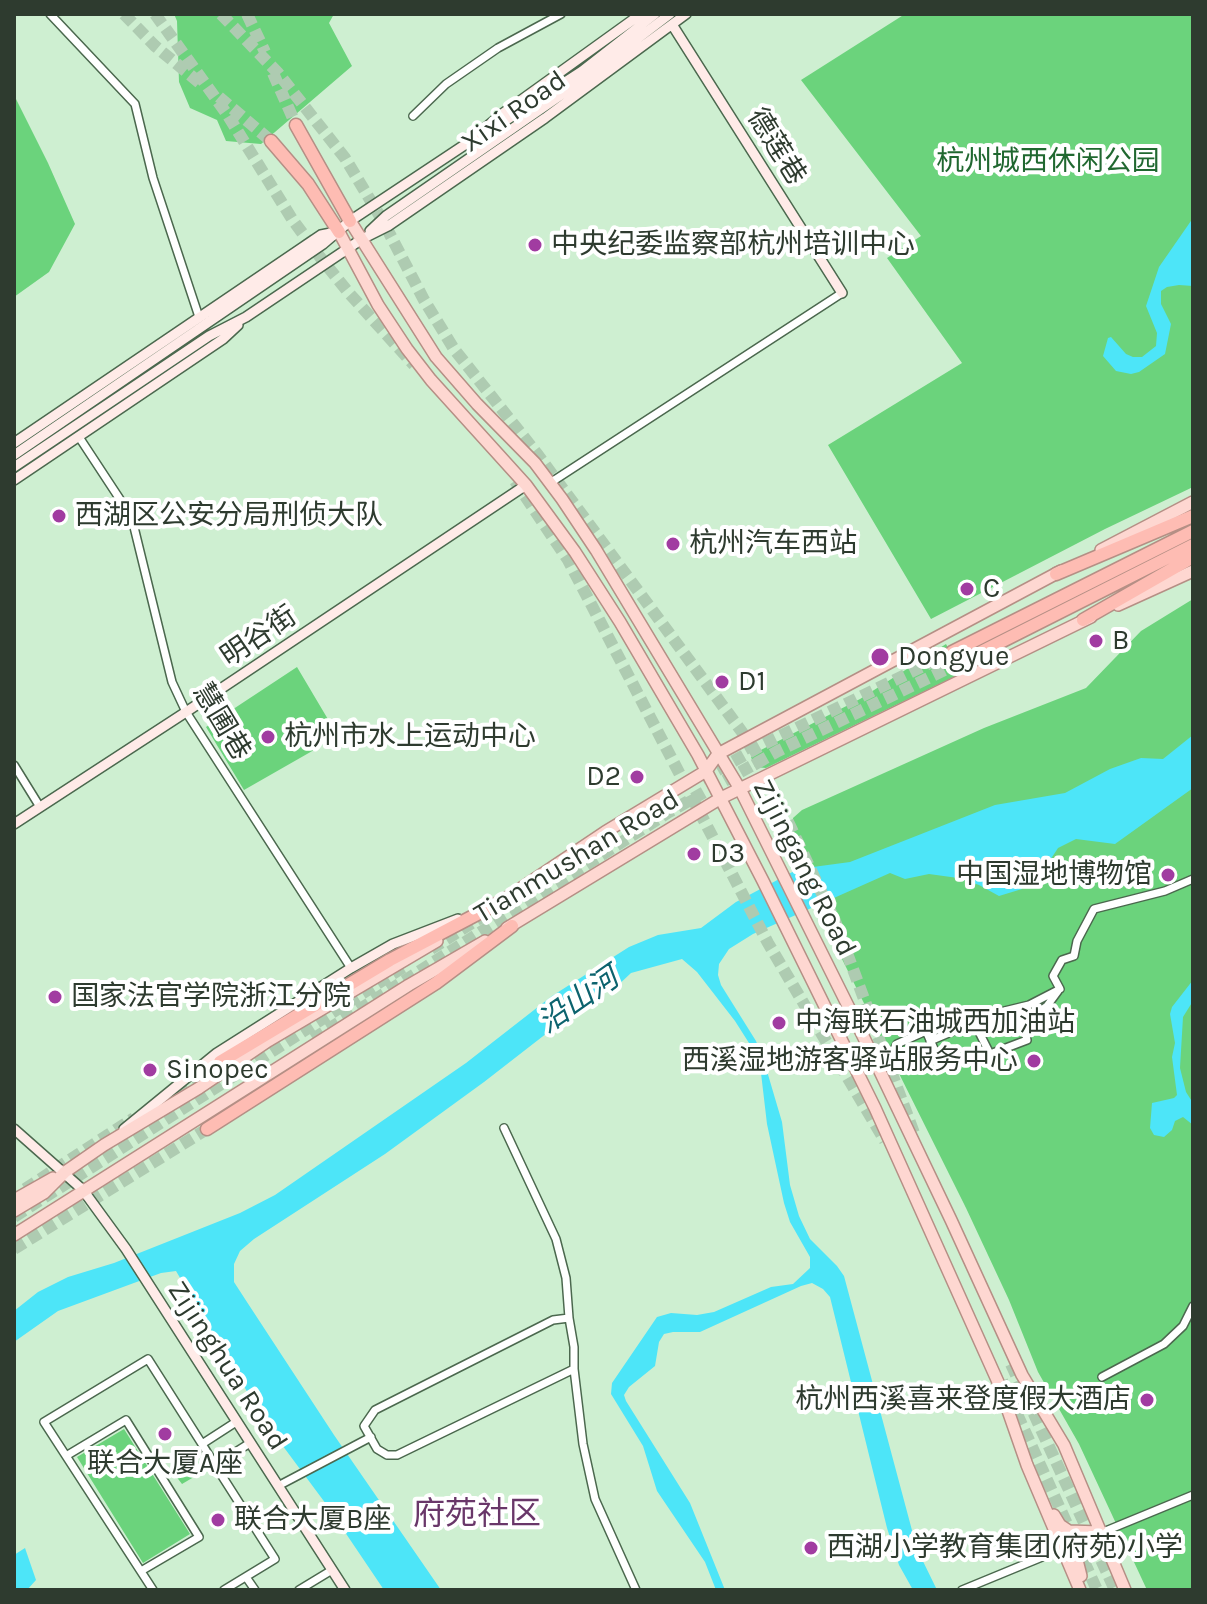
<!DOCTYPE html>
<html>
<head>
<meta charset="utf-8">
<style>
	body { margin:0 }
	#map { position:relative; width:1207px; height:1604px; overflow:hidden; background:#ceefd1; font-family:Karla,sans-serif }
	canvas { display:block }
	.frame { position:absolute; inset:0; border:16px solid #2e3b2f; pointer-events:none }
</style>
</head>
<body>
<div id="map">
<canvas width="1207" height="1604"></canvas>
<div class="frame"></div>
</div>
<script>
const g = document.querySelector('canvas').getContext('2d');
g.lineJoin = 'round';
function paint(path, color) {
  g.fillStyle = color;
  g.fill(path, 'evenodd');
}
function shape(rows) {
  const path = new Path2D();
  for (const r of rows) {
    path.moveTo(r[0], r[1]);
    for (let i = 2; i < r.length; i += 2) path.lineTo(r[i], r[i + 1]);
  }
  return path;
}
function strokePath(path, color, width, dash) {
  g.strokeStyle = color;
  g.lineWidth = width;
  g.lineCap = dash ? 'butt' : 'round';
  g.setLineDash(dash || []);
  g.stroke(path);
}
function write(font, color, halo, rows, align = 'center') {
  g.font = font + ' Karla,"Noto Sans SC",sans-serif';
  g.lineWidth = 8;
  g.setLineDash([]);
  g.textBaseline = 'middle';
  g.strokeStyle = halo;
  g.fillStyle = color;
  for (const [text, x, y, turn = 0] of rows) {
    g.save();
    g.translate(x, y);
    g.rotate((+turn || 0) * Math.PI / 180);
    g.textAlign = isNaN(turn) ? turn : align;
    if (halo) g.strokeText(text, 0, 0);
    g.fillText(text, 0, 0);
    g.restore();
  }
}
const green = shape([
	[174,14,334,14,329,23,352,66,261,144,226,141,217,120,190,108,179,82,177,21],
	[905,14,1193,14,1193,487,1105,529,931,619,828,445,962,363,887,258,921,236,801,80],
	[14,95,48,163,75,224,49,272,14,297],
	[1193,599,1193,1590,1147,1590,1079,1444,1038,1372,1009,1300,966,1208,830,935,797,855,792,833,793,818,802,810,984,728,1086,688,1141,631],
	[946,644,962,673,766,768,755,767,751,757,757,752,860,699],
	[297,667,329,721,321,746,244,790,206,727],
	[124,1429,190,1534,143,1563,77,1457],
	[198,1461,204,1471,182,1484,175,1475]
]);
const water = shape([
	[1193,218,1193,286,1179,285,1167,287,1161,291,1161,304,1171,324,1165,354,1139,372,1131,374,1116,371,1103,356,1108,338,1111,337,1126,354,1133,357,1142,357,1156,346,1157,333,1146,306,1159,267],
	[1193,735,1193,788,1115,844,1076,839,1058,848,1041,874,1020,880,1022,889,999,896,979,885,958,878,929,874,905,879,890,873,753,934,729,949,719,964,718,975,721,985,756,1041,764,1061,782,1122,790,1185,799,1216,810,1239,837,1266,844,1276,917,1549,937,1590,913,1590,899,1565,887,1528,830,1297,823,1289,812,1283,801,1286,700,1332,673,1332,664,1334,659,1342,655,1366,629,1387,624,1395,626,1401,690,1503,725,1590,716,1590,705,1562,657,1491,643,1446,611,1394,612,1383,657,1317,671,1313,697,1315,714,1312,771,1287,793,1284,810,1268,810,1257,790,1222,784,1203,767,1124,761,1073,749,1043,735,1021,697,972,682,959,631,973,613,990,596,995,484,1082,385,1154,254,1239,240,1251,234,1264,234,1282,245,1299,334,1435,441,1590,384,1590,326,1504,265,1422,176,1271,161,1273,58,1311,14,1342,14,1311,38,1292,68,1277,114,1263,240,1213,275,1195,466,1063,552,996,629,947,658,935,701,928,736,902,798,869,850,862,995,805,1065,793,1110,769,1141,758,1163,759],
	[1193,980,1193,1001,1183,1017,1180,1068,1186,1092,1193,1103,1193,1125,1183,1117,1175,1121,1172,1130,1164,1137,1154,1135,1150,1128,1152,1103,1174,1098,1177,1095,1172,1057,1175,1043,1170,1014,1172,1007],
	[25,1548,36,1580,27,1590,14,1590,14,1555]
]);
const highwayTunnel = shape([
	[124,14,155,46,201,84],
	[155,14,227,114,292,219,320,257,348,292,414,365],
	[221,14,278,73,345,158,384,223,424,300,454,349,538,455,742,732,765,773,835,921,914,1133],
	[247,14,265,52],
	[273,73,296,125],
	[219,97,271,141],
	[515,481,568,560,768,943,885,1141],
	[702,779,764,744,952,652],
	[431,949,483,916],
	[313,1039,669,812,778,751,959,663],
	[176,1091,220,1062],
	[25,1189,134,1118],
	[14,1217,405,966],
	[14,1249,207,1129],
	[1011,1364,1115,1590],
	[1002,1381,1097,1590]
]);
const street = shape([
	[50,14,135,104,153,178,199,317],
	[413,116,446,84,498,48,561,14],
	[79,437,125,507,134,527,172,682,186,712,351,968],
	[550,483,842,293],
	[14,765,40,807],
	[974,1022,990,1054,1027,1040,1023,1023,1047,1006,1058,991],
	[926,1031,935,1051,906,1064,887,1064,897,1044,926,1031],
	[930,1041,996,1013,1029,1005,1060,989,1053,976,1062,960,1074,956,1077,941,1094,909,1165,891,1193,879],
	[504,1128,556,1239,566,1278,569,1318],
	[569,1318,574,1347,574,1369,397,1455,387,1455,377,1449,364,1426,375,1410,553,1320,569,1318],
	[574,1369,583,1444,595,1499,636,1590],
	[1102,1377,1164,1344,1183,1326,1193,1306],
	[202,1444,215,1465],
	[66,1456,126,1420,199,1537,141,1571],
	[278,1486,371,1437],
	[246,1577,255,1590],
	[153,1590,44,1422,148,1359,202,1444,236,1422],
	[224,1590,275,1559,215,1465,250,1443],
	[299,1590,332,1570],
	[962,1590,1193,1495]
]);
const secondary = shape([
	[673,26,842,293],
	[482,136,582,71,655,14],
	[370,231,386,216,590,75,670,14],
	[14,443,321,235,336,232],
	[14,455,323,244,350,221,466,144,502,114,641,14],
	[14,467,209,336,246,317,362,239,388,226,545,118,686,14],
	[14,480,223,339,238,325],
	[14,824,186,712,526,485],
	[14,1129,83,1190,126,1249,345,1590],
	[124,1129,217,1053,351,968,393,944,458,919]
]);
const primary = shape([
	[350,221,436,357,477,404,535,463,562,499,596,550,740,789,864,1038,951,1220,1022,1375,1064,1445,1125,1590],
	[339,232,378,305,407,349,431,380,526,485,575,552,620,622,698,755,763,881,875,1108,998,1382,1027,1465,1080,1590],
	[1101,550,1193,502],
	[1118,605,1193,571],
	[496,905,605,832,706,771,718,754,1061,571],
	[507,928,721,798,1091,617],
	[14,1200,53,1178],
	[14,1211,44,1193,65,1172,104,1145,199,1088,268,1041,437,941],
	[14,1235,409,985,485,941],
	[1054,1515,1060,1525,1069,1531,1100,1532],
	[1081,1576,1077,1560,1082,1551,1096,1546,1107,1552]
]);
const highway = shape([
	[296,125,350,221],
	[271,141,308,184,339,232],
	[1056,574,1193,516],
	[1083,620,1193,557],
	[952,652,1193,531],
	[959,663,1193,545],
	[220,1062,390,960,502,901],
	[207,1129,436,983,512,926]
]);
const markers = [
	[535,245,8,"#a13ca1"],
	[59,516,8,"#a13ca1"],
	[673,544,8,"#a13ca1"],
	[967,589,8,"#a13ca1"],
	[1096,641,8,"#a13ca1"],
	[880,657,10,"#a13ca1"],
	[722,682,8,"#a13ca1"],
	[268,737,8,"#a13ca1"],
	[637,777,8,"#a13ca1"],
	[694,854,8,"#a13ca1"],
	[1168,875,8,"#a13ca1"],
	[55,997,8,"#a13ca1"],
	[779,1023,8,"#a13ca1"],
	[1034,1061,8,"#a13ca1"],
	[150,1070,8,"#a13ca1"],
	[1147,1400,8,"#a13ca1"],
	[165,1434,8,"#a13ca1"],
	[218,1520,8,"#a13ca1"],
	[811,1548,8,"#a13ca1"]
];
const streetNames = [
	["Xixi Road",514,112,-35],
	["德莲巷",776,147,58],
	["明谷街",259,637,-34],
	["慧圃巷",221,722,59],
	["Tianmushan Road",577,857,-31],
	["Zijingang Road",804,868,63],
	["Zijinghua Road",227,1366,57]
];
const parkNames = [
	["杭州城西休闲公园",1048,162]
];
const poiNames = [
	["中央纪委监察部杭州培训中心",551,245],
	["西湖区公安分局刑侦大队",75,516],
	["杭州汽车西站",689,544],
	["C",983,589],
	["B",1112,641],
	["Dongyue",898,657],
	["D1",738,682],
	["杭州市水上运动中心",284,737],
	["D2",621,777,"right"],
	["D3",710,854],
	["中国湿地博物馆",1152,875,"right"],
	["国家法官学院浙江分院",71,997],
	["中海联石油城西加油站",795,1023],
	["西溪湿地游客驿站服务中心",1018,1061,"right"],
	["Sinopec",166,1070],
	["杭州西溪喜来登度假大酒店",1131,1400,"right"],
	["联合大厦A座",165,1464,"center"],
	["联合大厦B座",234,1520],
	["西湖小学教育集团(府苑)小学",827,1548]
];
const waterNames = [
	["沿山河",579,1001,-35]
];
const quarterNames = [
	["府苑社区",477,1515]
];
paint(green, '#6bd37c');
paint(water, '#4de5f8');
strokePath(highwayTunnel, '#aecbb1', 12, [12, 6]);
strokePath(street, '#4b684e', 10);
strokePath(secondary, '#4b684e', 12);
strokePath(primary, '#b58f85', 14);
strokePath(highway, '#b58f85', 15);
strokePath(street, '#fff', 7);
strokePath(secondary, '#ffebe8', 9);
strokePath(primary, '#fed7d1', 11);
strokePath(highway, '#febcb3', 12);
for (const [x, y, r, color] of markers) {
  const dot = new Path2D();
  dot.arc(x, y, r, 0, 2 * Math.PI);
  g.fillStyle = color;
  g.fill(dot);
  strokePath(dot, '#fff', 3);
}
write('28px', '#2e3b2f', '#fff', streetNames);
write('28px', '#206830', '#fff', parkNames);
write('28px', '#2e3b2f', '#fff', poiNames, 'left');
write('italic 30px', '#0c636e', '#fff', waterNames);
write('32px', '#693769', '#fff', quarterNames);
</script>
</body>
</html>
